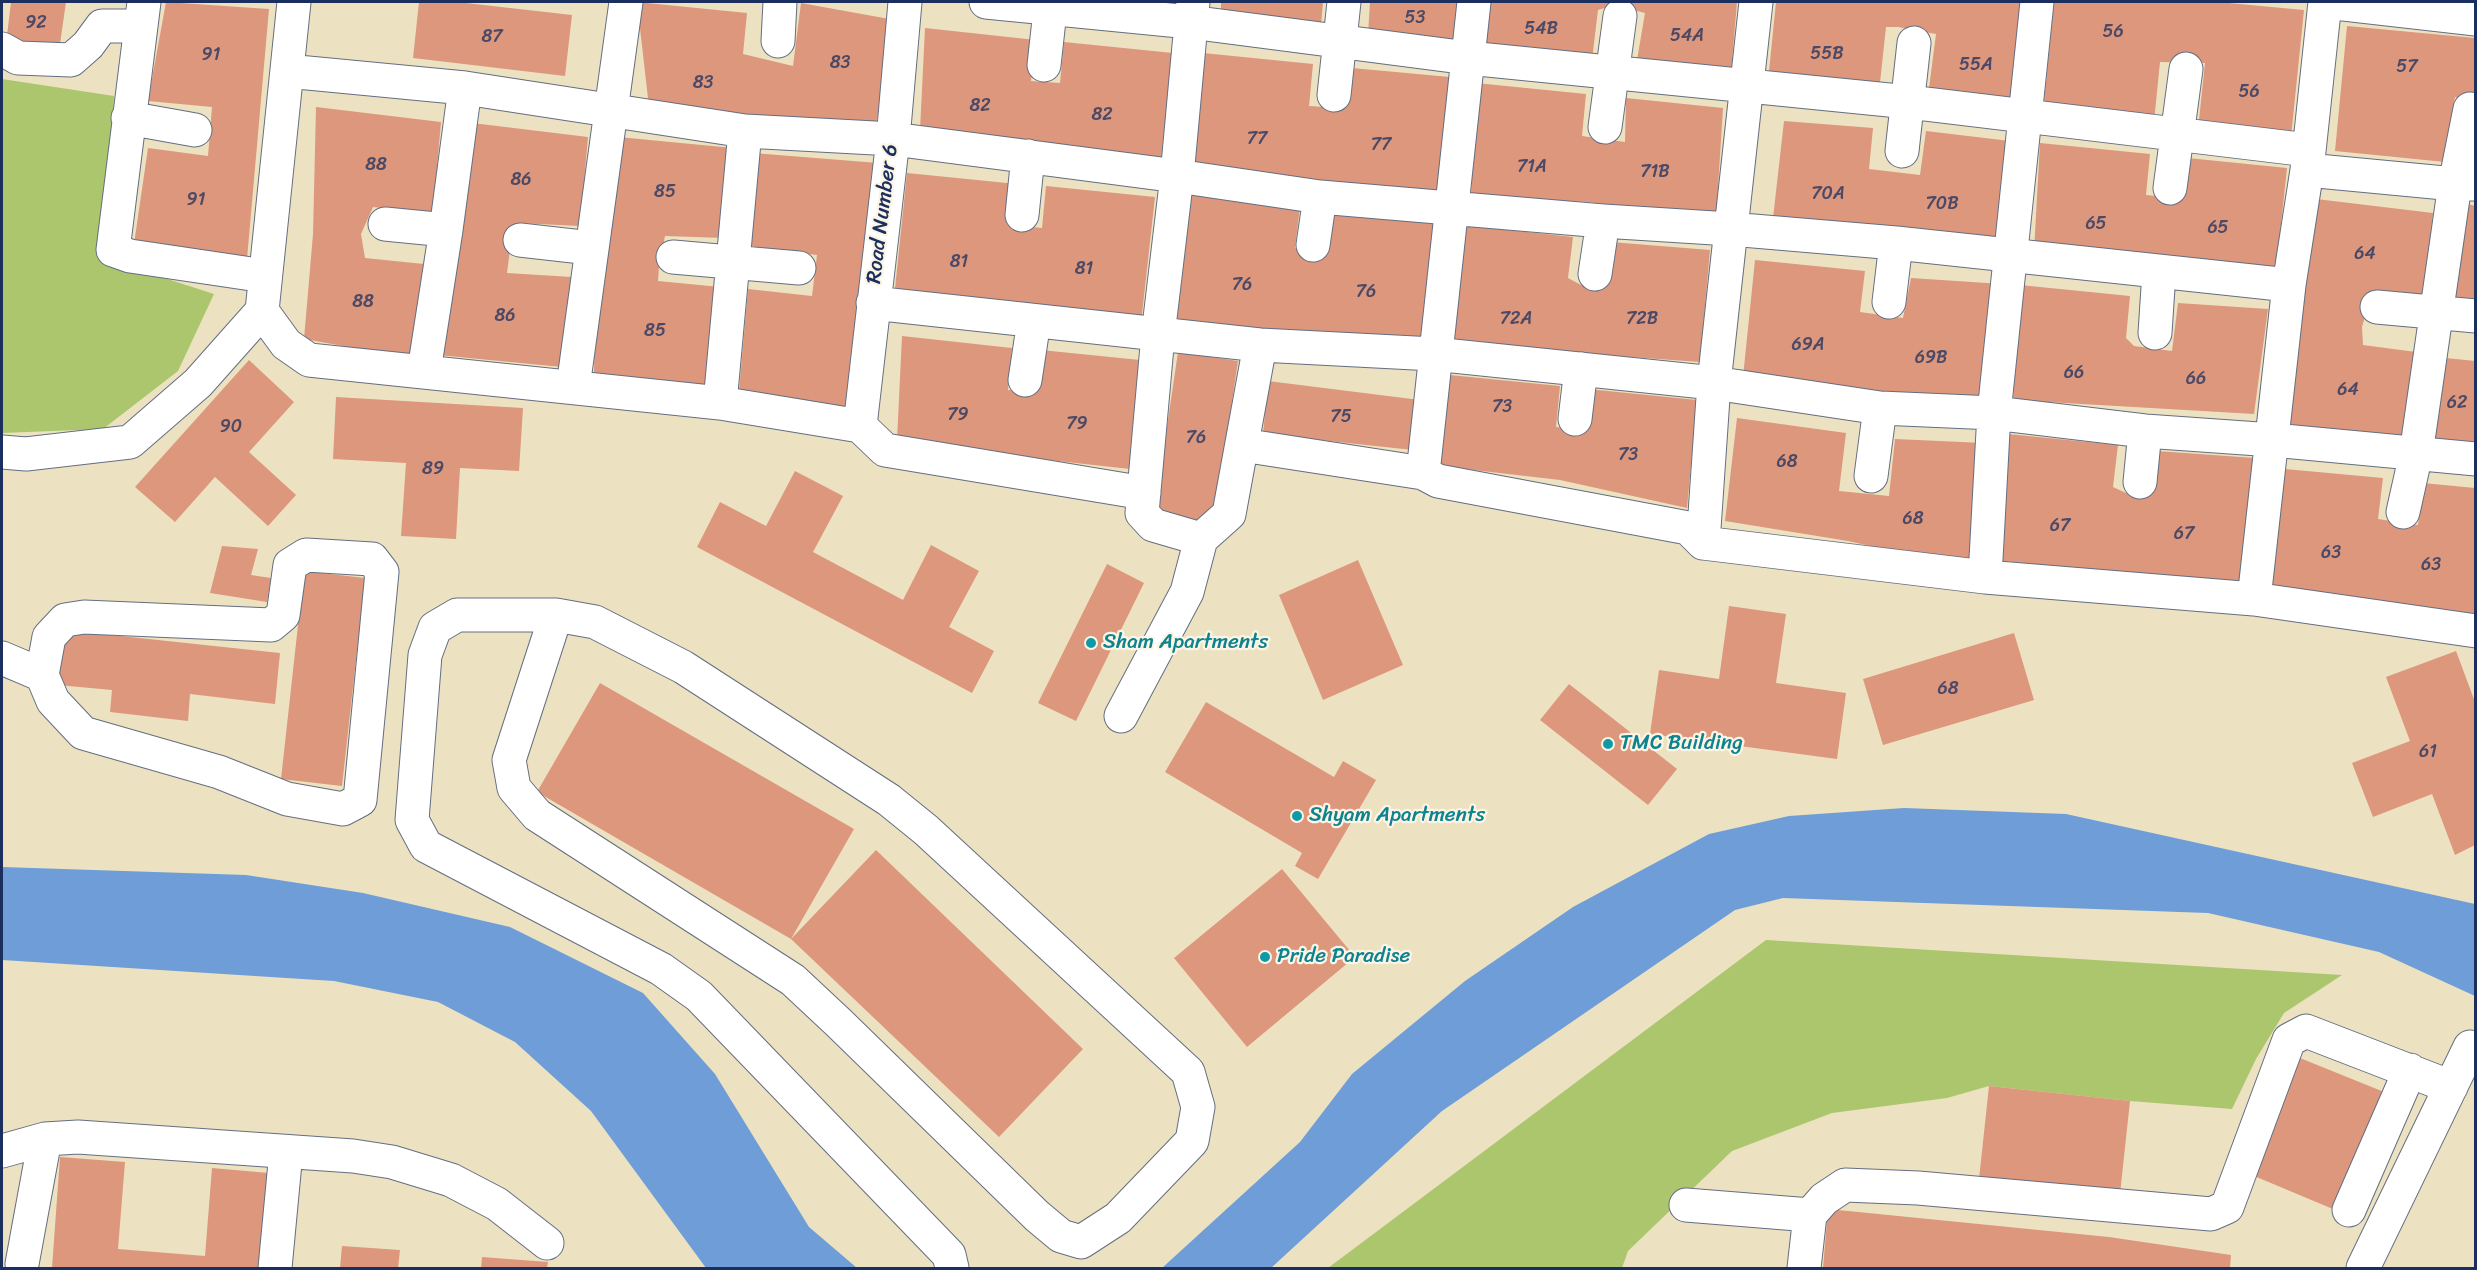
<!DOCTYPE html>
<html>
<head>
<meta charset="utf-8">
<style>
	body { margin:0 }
	#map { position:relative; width:2477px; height:1270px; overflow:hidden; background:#ece2c1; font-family:Sriracha,sans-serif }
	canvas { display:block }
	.frame { position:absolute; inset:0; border:3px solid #1b2f5e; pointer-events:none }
</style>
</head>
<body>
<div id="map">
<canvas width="2477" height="1270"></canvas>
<div class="frame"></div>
</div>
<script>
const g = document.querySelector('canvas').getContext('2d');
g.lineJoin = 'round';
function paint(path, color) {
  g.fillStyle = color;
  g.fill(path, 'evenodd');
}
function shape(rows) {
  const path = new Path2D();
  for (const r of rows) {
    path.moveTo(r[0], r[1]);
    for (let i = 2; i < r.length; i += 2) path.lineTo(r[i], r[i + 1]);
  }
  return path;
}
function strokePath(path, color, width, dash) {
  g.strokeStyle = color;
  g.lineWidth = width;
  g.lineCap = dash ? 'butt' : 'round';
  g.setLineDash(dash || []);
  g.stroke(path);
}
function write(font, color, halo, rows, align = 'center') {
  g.font = font + ' Sriracha,sans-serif';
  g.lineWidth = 4.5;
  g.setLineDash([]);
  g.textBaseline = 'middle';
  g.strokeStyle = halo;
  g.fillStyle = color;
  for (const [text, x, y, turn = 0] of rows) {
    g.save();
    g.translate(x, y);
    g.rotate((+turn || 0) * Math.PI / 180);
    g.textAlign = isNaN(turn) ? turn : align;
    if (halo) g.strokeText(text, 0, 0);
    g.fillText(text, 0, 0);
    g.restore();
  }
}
const green = shape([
	[2,79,114,96,105,259,214,294,178,371,103,429,2,433],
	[1766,940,2342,975,2284,1013,2256,1059,2232,1109,2130,1101,1989,1086,1947,1098,1832,1113,1732,1151,1628,1251,1622,1268,1328,1268]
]);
const water = shape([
	[1904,808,2066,814,2475,904,2475,996,2379,952,2208,913,1783,898,1735,910,1442,1111,1271,1268,1162,1268,1300,1142,1352,1074,1465,981,1573,907,1709,834,1789,816],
	[2,867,246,875,363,893,510,927,643,993,715,1074,809,1227,857,1268,706,1268,591,1111,515,1042,438,1002,334,981,2,960]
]);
const building = shape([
	[11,2,66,2,59,51,6,44],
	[166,2,269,9,247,259,134,244,148,148,208,156,212,107,148,101],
	[419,2,457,2,572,15,565,76,413,58],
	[637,2,747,13,743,54,793,66,801,3,895,20,876,124,755,117,649,107],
	[1221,2,1323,2,1321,26,1221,14],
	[1370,2,1462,2,1458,45,1368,35],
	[1488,2,1737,2,1731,73,1637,60,1645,13,1614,5,1598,10,1592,60,1484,49],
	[1776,2,2026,2,2016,106,1928,96,1936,34,1898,27,1886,27,1879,92,1768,81],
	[2054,2,2218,2,2304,10,2291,137,2199,120,2205,63,2160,62,2154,122,2043,112],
	[2347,26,2475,38,2475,102,2455,97,2445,162,2335,151],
	[925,28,1036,40,1031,81,1060,83,1064,42,1173,53,1161,160,920,130],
	[1203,53,1313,64,1309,106,1338,108,1341,67,1450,77,1438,204,1193,171],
	[1476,83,1586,94,1582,136,1625,142,1626,98,1723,108,1716,220,1589,202,1471,197],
	[316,107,441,122,433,214,373,207,361,234,365,258,424,264,410,358,304,339,313,234],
	[1784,121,1873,128,1869,169,1920,175,1926,131,2010,141,2003,243,1773,218],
	[464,122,588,137,580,226,518,223,510,250,507,273,572,277,562,367,438,355],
	[608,136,733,148,723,238,665,236,659,266,658,281,720,287,710,396,594,374,596,259],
	[2040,143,2150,154,2146,195,2174,198,2178,157,2287,168,2276,272,2034,251],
	[753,153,878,163,856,413,739,391,748,289,812,296,817,255,750,246],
	[907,173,1017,184,1013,225,1042,228,1046,186,1155,197,1141,323,894,298],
	[1190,195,1300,207,1295,248,1324,251,1328,209,1437,220,1424,346,1176,321],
	[2308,198,2433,213,2424,301,2371,295,2362,327,2363,345,2416,352,2404,437,2282,429],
	[2465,203,2475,206,2475,305,2455,302],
	[1462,225,1573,237,1568,278,1583,286,1608,284,1611,242,1710,250,1700,362,1576,353,1449,351],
	[1755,260,1865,271,1860,312,1903,318,1911,278,2002,284,1989,410,1743,377],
	[2020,285,2130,296,2126,338,2134,346,2172,351,2178,303,2268,309,2254,414,2013,400],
	[902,336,1012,348,1008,390,1037,392,1041,350,1150,361,1130,469,1012,456,897,440],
	[1178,352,1238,361,1214,523,1154,515],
	[2446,358,2475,361,2475,448,2431,445],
	[249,360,294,402,249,452,296,495,268,526,215,477,175,522,135,487],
	[1450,375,1560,386,1556,427,1584,430,1588,389,1697,400,1687,508,1560,480,1439,466],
	[1268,381,1420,400,1413,450,1263,434],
	[336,397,523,408,519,471,460,468,456,539,401,536,406,463,333,459],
	[1737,418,1846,433,1839,491,1889,496,1895,439,1984,443,1972,569,1848,541,1725,521],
	[2008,434,2118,445,2113,487,2126,493,2151,495,2157,451,2255,458,2242,585,1994,560],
	[2285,469,2383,478,2378,519,2418,525,2423,483,2475,488,2475,614,2381,605,2272,585],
	[795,471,843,496,813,552,903,600,931,545,979,571,949,627,994,651,972,693,697,547,720,502,766,526],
	[222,546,258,549,251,575,271,578,267,602,210,593],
	[1358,560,1403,665,1323,700,1279,595],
	[1107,564,1144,583,1076,721,1038,703],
	[304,571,365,578,342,786,281,779],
	[1729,606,1786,614,1776,683,1846,693,1837,759,1650,734,1659,670,1719,679],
	[64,630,280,653,275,704,190,694,188,721,110,712,112,690,58,685],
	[2014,633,2034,700,1883,745,1863,679],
	[2456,651,2475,702,2475,845,2455,855,2432,794,2373,817,2352,763,2410,741,2386,677],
	[600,683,854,829,791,939,537,792],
	[1569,684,1677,769,1648,805,1540,720],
	[1206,702,1334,777,1343,761,1376,780,1318,879,1295,866,1302,853,1165,772],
	[876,850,1083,1049,999,1137,791,939],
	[1282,869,1355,957,1247,1047,1174,958],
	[2295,1056,2389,1094,2340,1212,2247,1173],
	[1989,1086,2130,1101,2120,1194,1979,1179],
	[60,1157,125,1162,118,1249,205,1256,212,1168,269,1173,261,1268,52,1268],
	[1828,1209,2109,1237,2231,1255,2230,1268,1823,1268],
	[342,1246,400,1250,398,1268,340,1268],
	[482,1257,548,1262,547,1268,481,1268]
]);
const minor = shape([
	[144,2,113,250,130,256,265,276],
	[986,2,1190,22,1468,58,1909,102,2308,150],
	[1193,2,1177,176,1158,335,1142,513,1153,525,1201,539,1229,514,1260,345],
	[2326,2,2476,19],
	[778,41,780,2],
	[2,49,18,58,71,60,88,45,102,26,140,26],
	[1044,65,1051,2],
	[287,71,465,88,745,131,893,139,1177,176,1320,197,1603,221,1730,229,1896,243,2289,285],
	[1334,95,1344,2],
	[2470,109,2455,184,2476,184],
	[128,118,195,130],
	[1605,127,1620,16],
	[1902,151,1914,43],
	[2307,170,2455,184,2416,454,2403,512],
	[2170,188,2186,69],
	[1022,215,1028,156],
	[385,224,446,230],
	[520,240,591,248],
	[1313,245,1320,197],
	[673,257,799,268],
	[1595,274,1603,221],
	[1889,302,1896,243],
	[873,303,1260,345,1434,354,1714,383,1880,408,1994,413,2145,431,2273,440,2476,459],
	[2377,307,2476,316],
	[262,311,286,344,309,360,720,403,860,426,885,450,1144,493],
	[2155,333,2159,272],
	[424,371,446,230,465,88],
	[1025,380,1034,321],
	[573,387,626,2],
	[720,403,745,131],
	[1575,419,1581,369],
	[860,426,893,139,905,2],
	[1242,445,1423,473,1438,481,1688,528,1703,543,1985,577,2254,599,2476,631],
	[2,452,26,454,130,442,198,383,262,311,294,2],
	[1423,473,1474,2],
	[1871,476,1880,408],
	[2140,482,2145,431],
	[1703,543,1714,383,1756,2],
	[1985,577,1994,413,2037,2],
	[2254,599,2289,285,2307,170,2325,2],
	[556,615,509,760,514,788,537,815,793,980,839,1023,1037,1216,1061,1236,1081,1242,1118,1218,1192,1141,1198,1107,1188,1072,926,830,889,800,683,667,595,622,556,615,457,615,435,628,425,655,412,820,426,846,661,969,699,996,949,1255,952,1268],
	[2,658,42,675,53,701,83,733,219,772,287,799,343,809,360,800,382,572,372,559,306,555,290,565,283,615,271,625,84,617,65,620,49,637,42,675],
	[1121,716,1187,592,1201,539],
	[2,1151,45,1139,78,1137,353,1156,392,1162,451,1180,497,1204,547,1243],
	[1686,1205,1810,1215],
	[2349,1210,2410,1070],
	[22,1264,45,1139],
	[275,1268,286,1152],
	[1804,1268,1810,1215,1824,1199,1845,1185,1918,1188,2211,1214,2227,1207,2289,1040,2306,1031,2451,1087],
	[2363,1268,2470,1047]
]);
const markers = [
	[1091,643,6,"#0f9aa8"],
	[1608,744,6,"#0f9aa8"],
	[1297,816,6,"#0f9aa8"],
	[1265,957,6,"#0f9aa8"]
];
const numberNames = [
	["53",1415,18],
	["92",36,23],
	["54B",1541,29],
	["56",2113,32],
	["54A",1687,36],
	["87",492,37],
	["55B",1827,54],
	["91",211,55],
	["83",840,63],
	["55A",1976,65],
	["57",2407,67],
	["83",703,83],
	["56",2249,92],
	["82",980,106],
	["82",1102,115],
	["77",1257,139],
	["77",1381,145],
	["88",376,165],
	["71A",1532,167],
	["71B",1655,172],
	["86",521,180],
	["85",665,192],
	["70A",1828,194],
	["91",196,200],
	["70B",1942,204],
	["65",2096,224],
	["65",2218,228],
	["64",2365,254],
	["81",959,262],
	["81",1084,269],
	["76",1242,285],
	["76",1366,292],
	["88",363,302],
	["86",505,316],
	["72A",1516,319],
	["72B",1642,319],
	["85",655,331],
	["69A",1808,345],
	["69B",1931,358],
	["66",2074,373],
	["66",2196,379],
	["64",2348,390],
	["62",2457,403],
	["73",1502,407],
	["79",958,415],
	["75",1341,417],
	["79",1077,424],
	["90",231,427],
	["76",1196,438],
	["73",1628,455],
	["68",1787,462],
	["89",433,469],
	["68",1913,519],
	["67",2060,526],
	["67",2184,534],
	["63",2331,553],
	["63",2431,565],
	["68",1948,689],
	["61",2428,752]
];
const streetNames = [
	["Road Number 6",883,214,-83]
];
const cultureNames = [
	["Sham Apartments",1103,643],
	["TMC Building",1620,744],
	["Shyam Apartments",1309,816],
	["Pride Paradise",1277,957]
];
paint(green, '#abc66c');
paint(water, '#6e9dd7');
paint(building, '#dd977c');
strokePath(minor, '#646e81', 35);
strokePath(minor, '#fff', 33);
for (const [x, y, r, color] of markers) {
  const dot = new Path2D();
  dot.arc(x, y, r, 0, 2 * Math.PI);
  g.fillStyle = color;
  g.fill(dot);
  strokePath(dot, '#fcf5e5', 2);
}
write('18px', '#4c4966', null, numberNames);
write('21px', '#1b2f5e', '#fcf5e5', streetNames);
write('21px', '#0d838f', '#fcf5e5', cultureNames, 'left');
</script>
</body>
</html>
